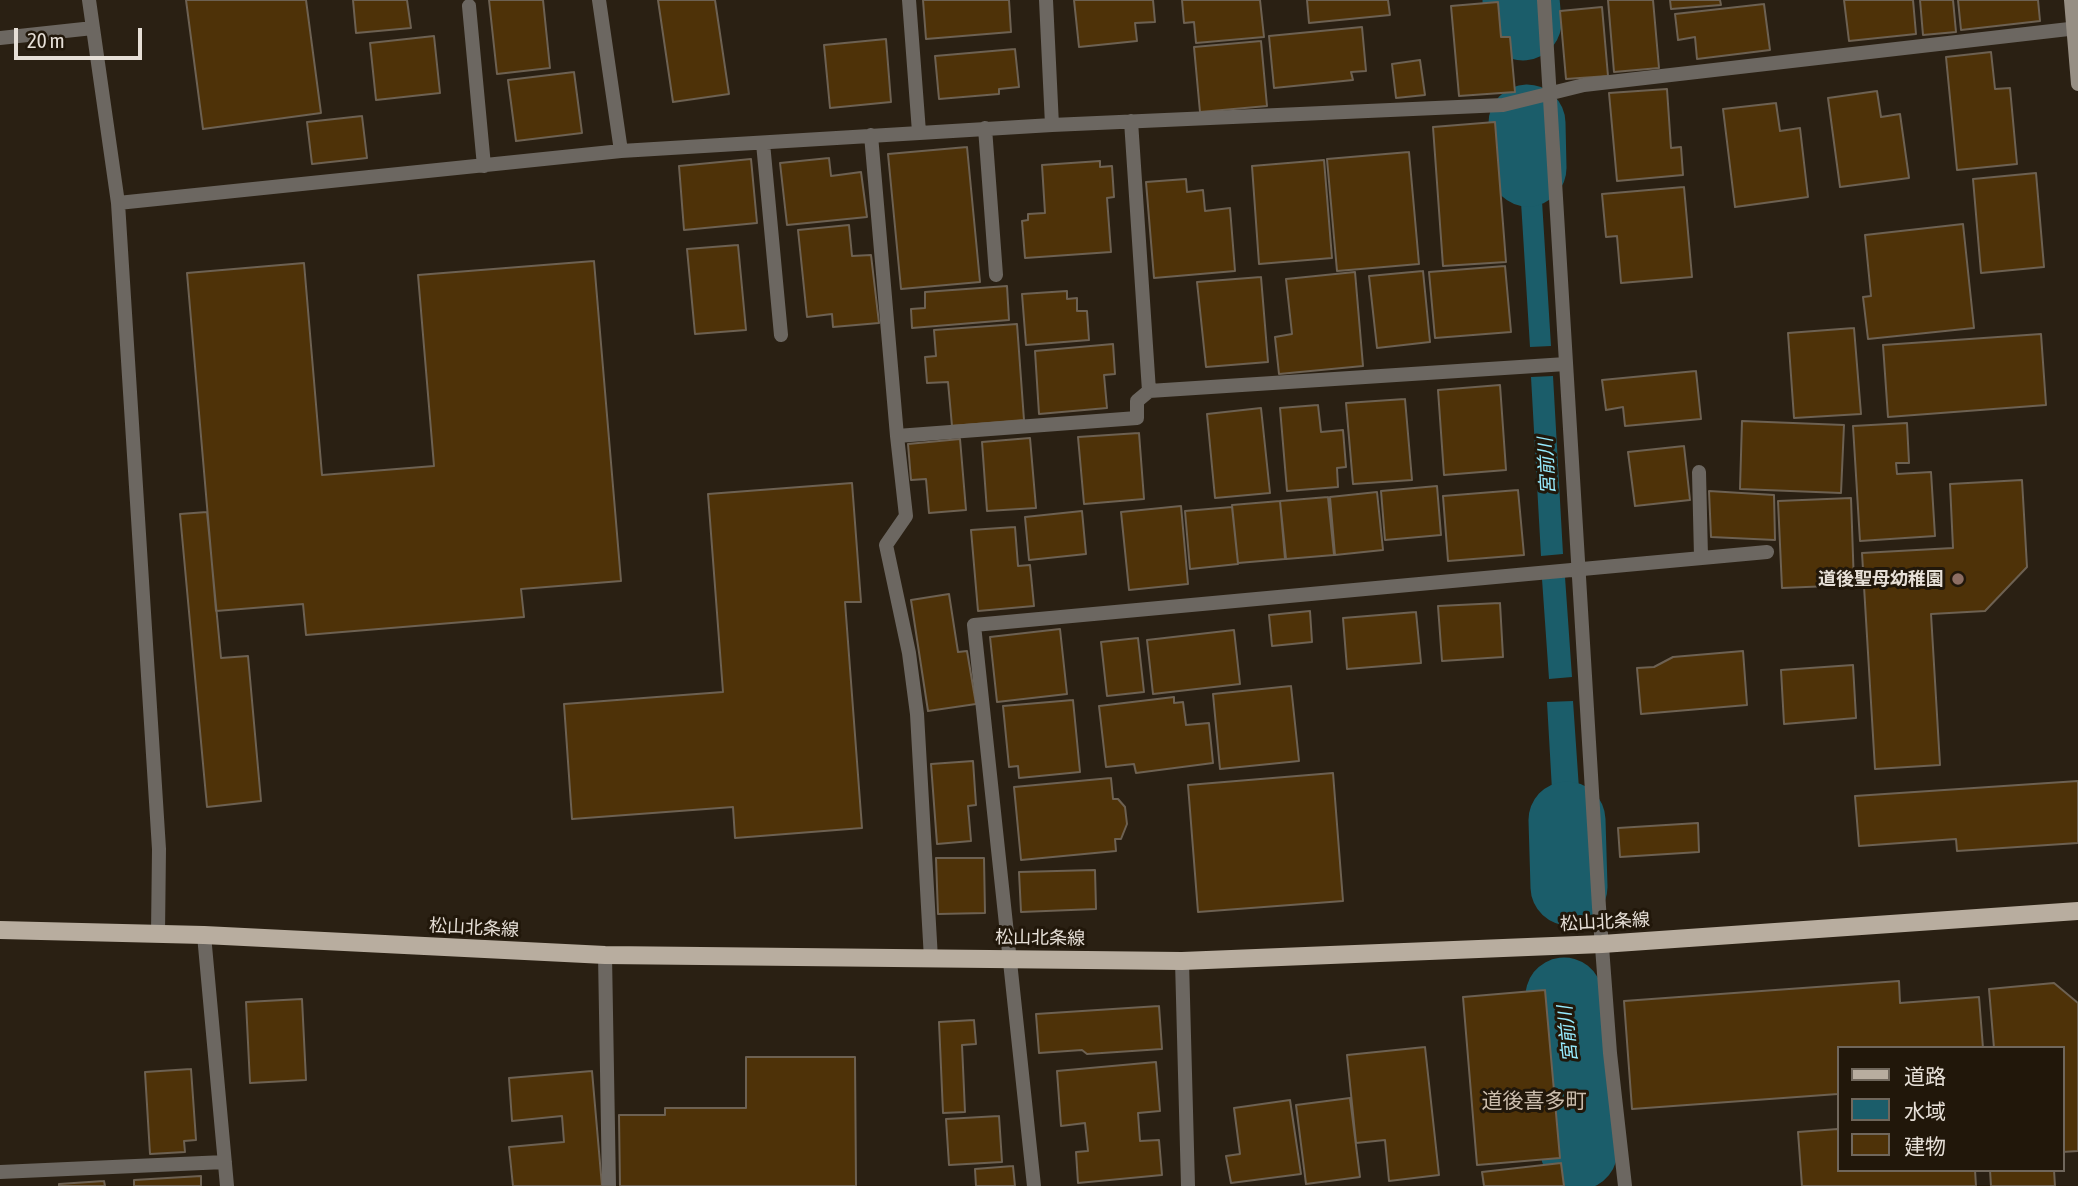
<!DOCTYPE html>
<html>
<head>
<meta charset="utf-8">
<style>
	body { margin:0 }
	#map { position:relative; width:2078px; height:1186px; overflow:hidden; background:#2a2013; font-family:"Asap Condensed","Noto Sans JP",sans-serif }
	canvas { display:block }
	.legend { position:absolute; left:1837px; top:1046px; width:228px; height:126px; box-sizing:border-box; background:#21170a; border:2px solid #70675c; margin:0; padding:9px 12px; list-style:none; font-size:21px; color:#e6dfd7 }
	.legend li { display:flex; align-items:center; gap:14px; height:35px }
	.legend b { width:35px; border:2px solid #70675c }
	.scale { position:absolute; left:14px; top:28px; width:128px; height:32px; box-sizing:border-box; border:4px solid #e6dfd7; border-top:0; padding-left:9px; font-size:21px; line-height:24px; white-space:nowrap; color:#e6dfd7; -webkit-text-stroke:5px #21170a; paint-order:stroke }
</style>
</head>
<body>
<div id="map">
<canvas width="2078" height="1186"></canvas>
<ul class="legend">
<li><b style="height:9px;background:#b8ad9f"></b>道路</li>
<li><b style="height:19px;background:#1b5d6a"></b>水域</li>
<li><b style="height:19px;background:#4e3208"></b>建物</li>
</ul>
<div class="scale">20 m</div>
</div>
<script>
const g = document.querySelector('canvas').getContext('2d');
g.lineJoin = 'round';
function paint(path, color) {
  g.fillStyle = color;
  g.fill(path, 'evenodd');
}
function shape(rows) {
  const path = new Path2D();
  for (const r of rows) {
    path.moveTo(r[0], r[1]);
    for (let i = 2; i < r.length; i += 2) path.lineTo(r[i], r[i + 1]);
  }
  return path;
}
function strokePath(path, color, width, dash) {
  g.strokeStyle = color;
  g.lineWidth = width;
  g.lineCap = dash ? 'butt' : 'round';
  g.setLineDash(dash || []);
  g.stroke(path);
}
function write(font, color, halo, rows, align = 'center') {
  g.font = font + ' "Asap Condensed","Noto Sans JP",sans-serif';
  g.lineWidth = 6;
  g.setLineDash([]);
  g.textBaseline = 'middle';
  g.strokeStyle = halo;
  g.fillStyle = color;
  for (const [text, x, y, turn = 0] of rows) {
    g.save();
    g.translate(x, y);
    g.rotate((+turn || 0) * Math.PI / 180);
    g.textAlign = isNaN(turn) ? turn : align;
    if (halo) g.strokeText(text, 0, 0);
    g.fillText(text, 0, 0);
    g.restore();
  }
}
const water = shape([
	[1542,201,1551,346,1530,347,1521,202],
	[1553,376,1563,554,1541,556,1531,377],
	[1565,577,1572,677,1549,679,1542,579],
	[1573,701,1579,789,1552,790,1547,702]
]);
const river = shape([
	[1521,0,1523,22],
	[1527,123,1528,168],
	[1567,820,1569,887],
	[1564,996,1573,1073],
	[1574,1102,1579,1151]
]);
const building = shape([
	[186,0,306,0,321,113,203,129,186,0],
	[353,0,407,0,411,28,356,33,353,0],
	[489,0,543,0,550,68,497,74,489,0],
	[658,0,715,0,729,94,673,102,658,0],
	[923,0,1009,0,1011,32,926,39,923,0],
	[1074,0,1153,0,1155,22,1135,23,1137,41,1079,47,1074,0],
	[1182,0,1260,0,1264,37,1196,43,1194,22,1184,23,1182,0],
	[1307,0,1388,0,1390,15,1309,23,1307,0],
	[1608,0,1653,0,1659,68,1614,72,1608,0],
	[1670,0,1720,0,1721,5,1671,9,1670,0],
	[1844,0,1913,0,1916,34,1849,41,1844,0],
	[1920,0,1953,0,1956,32,1923,35,1920,0],
	[1958,0,2038,0,2040,21,1961,30,1958,0],
	[1498,2,1501,37,1510,37,1515,92,1459,96,1451,6,1498,2],
	[1764,4,1770,50,1697,59,1695,37,1678,40,1675,14,1764,4],
	[1602,7,1608,76,1566,79,1560,11,1602,7],
	[1362,27,1366,71,1351,72,1353,80,1274,88,1269,36,1362,27],
	[434,36,440,93,376,100,370,43,434,36],
	[886,39,891,102,830,108,824,45,886,39],
	[1261,41,1267,106,1200,112,1194,47,1261,41],
	[1015,49,1019,87,999,89,999,94,939,99,935,56,1015,49],
	[1991,52,1995,89,2010,88,2017,164,1957,170,1946,57,1991,52],
	[1420,60,1425,95,1396,98,1392,64,1420,60],
	[574,72,582,133,516,141,508,80,574,72],
	[1667,89,1671,148,1681,147,1683,175,1617,181,1609,93,1667,89],
	[1877,91,1881,117,1900,114,1909,178,1840,187,1828,98,1877,91],
	[1776,103,1780,131,1800,128,1808,197,1735,207,1723,109,1776,103],
	[362,116,367,158,312,164,307,122,362,116],
	[1495,122,1506,262,1443,266,1433,127,1495,122],
	[967,147,980,282,901,289,888,154,967,147],
	[1409,152,1419,264,1337,271,1327,159,1409,152],
	[829,158,831,176,861,172,867,217,787,225,780,163,829,158],
	[751,159,757,223,684,230,679,166,751,159],
	[1324,160,1332,258,1259,264,1252,166,1324,160],
	[1100,161,1100,167,1112,166,1114,197,1107,198,1111,252,1025,258,1022,221,1028,220,1028,214,1045,213,1042,165,1100,161],
	[2036,173,2044,267,1981,273,1973,179,2036,173],
	[1186,179,1187,192,1203,190,1205,211,1230,208,1235,271,1154,278,1146,182,1186,179],
	[1684,187,1692,277,1621,283,1617,236,1606,237,1602,194,1684,187],
	[1963,224,1974,328,1868,339,1863,297,1871,296,1865,235,1963,224],
	[849,225,852,256,871,255,879,323,833,327,832,314,807,317,798,230,849,225],
	[738,245,746,330,695,334,687,249,738,245],
	[594,261,621,581,521,589,524,617,306,635,303,604,216,611,187,273,304,263,322,475,434,466,418,275,594,261],
	[1505,266,1511,332,1435,338,1429,272,1505,266],
	[1423,271,1430,342,1377,348,1369,276,1423,271],
	[1355,272,1363,366,1279,374,1275,337,1292,334,1286,279,1355,272],
	[1261,277,1268,362,1206,367,1197,282,1261,277],
	[1007,286,1009,320,912,328,911,309,925,308,925,292,1007,286],
	[1067,291,1067,299,1077,298,1077,311,1087,311,1089,340,1026,345,1022,294,1067,291],
	[1017,324,1024,420,952,426,948,382,927,383,925,357,936,356,934,330,1017,324],
	[1854,328,1861,414,1794,418,1788,333,1854,328],
	[2041,334,2046,405,1888,417,1883,345,2041,334],
	[1113,344,1115,374,1104,375,1107,408,1039,414,1035,351,1113,344],
	[1696,371,1701,419,1625,426,1623,407,1606,410,1602,380,1696,371],
	[1500,385,1506,470,1444,475,1438,390,1500,385],
	[1405,399,1412,480,1353,484,1346,403,1405,399],
	[1318,405,1321,432,1343,430,1346,467,1337,468,1338,487,1287,491,1280,408,1318,405],
	[1261,408,1270,493,1215,498,1207,414,1261,408],
	[1742,421,1844,425,1841,493,1740,489,1742,421],
	[1907,423,1909,463,1896,463,1897,474,1931,472,1935,536,1860,541,1853,426,1907,423],
	[1139,433,1144,499,1084,504,1078,437,1139,433],
	[1030,438,1036,508,987,511,982,442,1030,438],
	[960,439,966,510,929,513,926,479,911,480,908,444,960,439],
	[1684,446,1690,500,1635,506,1628,452,1684,446],
	[2022,480,2027,567,1985,611,1931,614,1940,765,1875,769,1862,553,1953,548,1950,484,2022,480],
	[852,483,861,602,845,602,862,828,735,838,733,807,572,819,564,704,723,692,708,494,852,483],
	[1437,486,1441,535,1385,540,1381,491,1437,486],
	[1518,490,1524,555,1448,561,1443,496,1518,490],
	[1709,491,1774,495,1775,540,1711,537,1709,491],
	[1377,492,1383,550,1335,555,1330,497,1377,492],
	[1328,497,1334,555,1286,559,1280,501,1328,497],
	[1851,498,1854,585,1782,588,1778,501,1851,498],
	[1280,501,1285,559,1238,563,1232,505,1280,501],
	[1181,506,1188,584,1129,590,1121,512,1181,506],
	[1232,507,1238,564,1190,569,1185,511,1232,507],
	[1082,511,1086,554,1029,560,1025,517,1082,511],
	[207,512,221,658,248,656,261,801,207,807,180,514,207,512],
	[1015,527,1018,566,1030,565,1034,606,978,611,971,530,1015,527],
	[949,594,958,652,967,651,976,704,928,711,911,600,949,594],
	[1500,603,1503,657,1442,661,1438,606,1500,603],
	[1310,611,1312,642,1272,646,1269,615,1310,611],
	[1416,612,1421,663,1347,669,1343,618,1416,612],
	[1060,629,1067,694,997,702,990,637,1060,629],
	[1234,630,1240,684,1153,694,1147,640,1234,630],
	[1138,638,1144,692,1107,696,1101,642,1138,638],
	[1743,651,1747,705,1641,714,1637,668,1654,667,1673,657,1743,651],
	[1853,665,1856,718,1784,724,1781,670,1853,665],
	[1291,686,1299,761,1220,769,1213,694,1291,686],
	[1174,697,1174,703,1183,702,1186,725,1209,723,1213,763,1136,773,1134,764,1106,767,1099,706,1174,697],
	[1073,700,1080,772,1019,778,1018,766,1009,767,1003,706,1073,700],
	[973,761,976,805,968,806,971,841,937,844,931,764,973,761],
	[1333,773,1343,901,1198,912,1188,785,1333,773],
	[1111,778,1113,799,1118,799,1125,807,1127,824,1121,839,1115,839,1116,851,1021,860,1014,787,1111,778],
	[2078,781,2078,843,1957,851,1956,839,1859,846,1855,796,2078,781],
	[1698,823,1699,852,1620,857,1618,828,1698,823],
	[936,858,984,858,985,913,938,914,936,858],
	[1095,870,1096,909,1021,912,1019,872,1095,870],
	[1899,981,1900,1003,1979,997,1983,1048,1838,1048,1838,1094,1632,1109,1624,1001,1899,981],
	[2054,983,2078,1003,2078,1151,2062,1152,2062,1048,1994,1048,1989,989,2054,983],
	[1545,990,1560,1158,1477,1165,1463,997,1545,990],
	[302,999,306,1080,250,1083,246,1002,302,999],
	[1159,1006,1162,1049,1087,1054,1082,1050,1039,1053,1036,1014,1159,1006],
	[974,1020,976,1044,962,1045,965,1112,943,1113,939,1022,974,1020],
	[1425,1047,1439,1175,1389,1181,1385,1140,1356,1143,1347,1055,1425,1047],
	[746,1057,855,1057,856,1186,620,1186,619,1115,665,1115,665,1108,746,1108,746,1057],
	[1156,1062,1160,1111,1138,1113,1140,1141,1159,1140,1162,1175,1078,1183,1076,1152,1088,1151,1085,1123,1061,1126,1057,1071,1156,1062],
	[191,1069,196,1140,184,1141,185,1152,150,1154,145,1072,191,1069],
	[592,1071,602,1186,513,1186,509,1147,564,1142,562,1116,512,1121,509,1078,592,1071],
	[1350,1098,1360,1177,1306,1184,1296,1105,1350,1098],
	[1290,1100,1301,1174,1231,1183,1226,1156,1240,1154,1234,1108,1290,1100],
	[999,1116,1002,1162,949,1165,946,1119,999,1116],
	[1838,1129,1838,1170,1975,1170,1976,1186,1802,1186,1798,1132,1838,1129],
	[1561,1163,1564,1186,1484,1186,1482,1172,1561,1163],
	[1013,1166,1015,1186,976,1186,975,1169,1013,1166],
	[1990,1170,2054,1170,2055,1186,1991,1186,1990,1170],
	[201,1176,201,1186,134,1186,134,1180,201,1176],
	[104,1181,105,1186,59,1186,59,1184,104,1181]
]);
const street = shape([
	[89,0,93,28],
	[599,0,621,151],
	[909,0,919,132],
	[1046,0,1052,125],
	[1544,0,1599,907,1610,1053,1625,1186],
	[469,6,484,166],
	[0,38,93,28,118,203,159,849,158,933],
	[1131,121,1149,391,1566,364],
	[985,128,996,275],
	[871,135,897,436],
	[763,143,781,335],
	[118,203,621,151,1052,125,1503,105,1584,85,2078,28],
	[1699,472,1701,557],
	[204,935,227,1186],
	[605,955,609,1186],
	[931,959,917,714,909,653,886,545,906,516,897,436,1137,418,1137,401,1149,391],
	[1182,961,1188,1186],
	[0,1172,225,1162],
	[1034,1186,974,625,1767,552]
]);
const secondary = shape([
	[2071,0,2078,84]
]);
const primary = shape([
	[0,930,204,935,605,955,1182,961,1602,944,2078,911]
]);
const markers = [
	[1958,579,7,"#8d6e63"]
];
const poiNames = [
	["道後聖母幼稚園",1944,579]
];
const streetNames = [
	["松山北条線",1605,922,-3],
	["松山北条線",474,928,3],
	["松山北条線",1040,938,1]
];
const waterNames = [
	["宮前川",1547,466,-93],
	["宮前川",1568,1034,-96]
];
const quarterNames = [
	["道後喜多町",1534,1101]
];
paint(water, '#1b5d6a');
strokePath(river, '#1b5d6a', 77);
paint(building, '#4e3208');
strokePath(building, '#6d6152', 2);
strokePath(street, '#6c6761', 14);
strokePath(secondary, '#978f84', 14);
strokePath(primary, '#b8ad9f', 18);
for (const [x, y, r, color] of markers) {
  const dot = new Path2D();
  dot.arc(x, y, r, 0, 2 * Math.PI);
  g.fillStyle = color;
  g.fill(dot);
  strokePath(dot, '#21170a', 2.5);
}
write('bold 18px', '#e6dfd7', '#21170a', poiNames, 'right');
write('18px', '#e6dfd7', '#21170a', streetNames);
write('italic 19px', '#97ebfe', '#21170a', waterNames);
write('21px', '#cbbdad', '#21170a', quarterNames);
</script>
</body>
</html>
